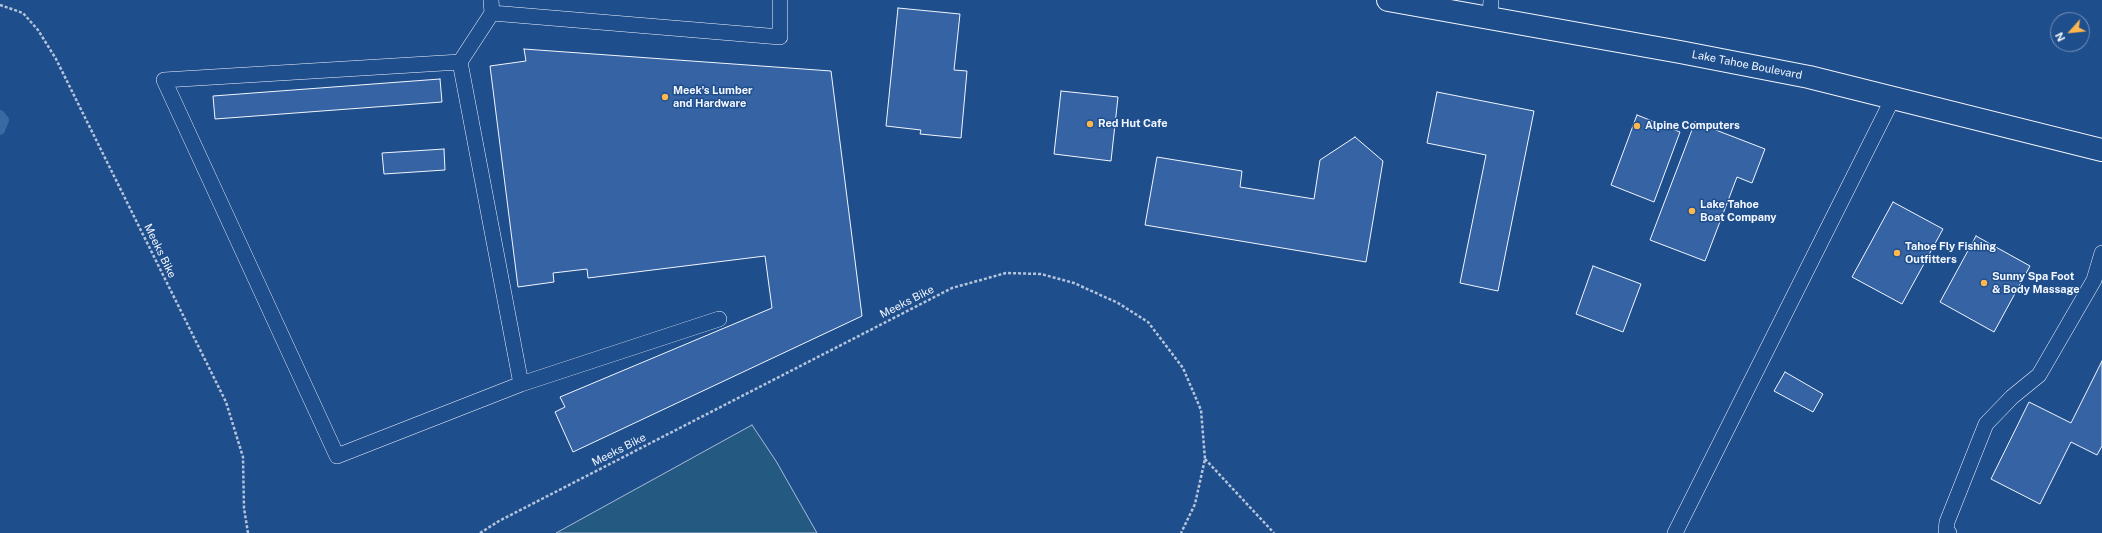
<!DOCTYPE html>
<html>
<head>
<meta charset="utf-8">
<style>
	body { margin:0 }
	#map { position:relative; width:2102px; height:533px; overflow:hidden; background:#1f4e8c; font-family:"Public Sans",sans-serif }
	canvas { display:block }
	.north { position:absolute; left:2050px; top:12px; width:40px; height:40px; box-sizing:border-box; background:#1f4e8c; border:1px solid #7391ba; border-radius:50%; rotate:243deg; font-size:11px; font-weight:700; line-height:16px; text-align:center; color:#f2f6ff }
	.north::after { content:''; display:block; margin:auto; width:14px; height:18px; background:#ffb74d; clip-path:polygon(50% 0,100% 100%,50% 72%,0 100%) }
</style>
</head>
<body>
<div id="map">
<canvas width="2102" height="533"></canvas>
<div class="north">N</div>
</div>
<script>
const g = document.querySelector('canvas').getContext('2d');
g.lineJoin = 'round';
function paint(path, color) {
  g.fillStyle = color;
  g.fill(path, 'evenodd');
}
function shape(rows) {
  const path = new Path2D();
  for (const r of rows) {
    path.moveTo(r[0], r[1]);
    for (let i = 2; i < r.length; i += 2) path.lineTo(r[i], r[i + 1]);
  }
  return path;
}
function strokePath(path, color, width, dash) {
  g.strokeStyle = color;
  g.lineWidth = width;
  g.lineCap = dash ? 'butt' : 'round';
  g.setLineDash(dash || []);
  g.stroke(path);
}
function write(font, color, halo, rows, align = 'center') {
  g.font = font + ' "Public Sans",sans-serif';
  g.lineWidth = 3;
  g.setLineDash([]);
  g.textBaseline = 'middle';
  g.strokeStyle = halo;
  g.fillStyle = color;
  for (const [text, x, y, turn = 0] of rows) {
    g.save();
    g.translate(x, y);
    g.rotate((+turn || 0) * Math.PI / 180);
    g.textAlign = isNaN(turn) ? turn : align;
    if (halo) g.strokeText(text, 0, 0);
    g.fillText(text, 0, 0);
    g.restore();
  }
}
const green = shape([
	[752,425,776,461,817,533,556,533,752,425]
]);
const stream = shape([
	[0,115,4,120,0,130]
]);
const building = shape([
	[898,8,960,14,954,70,967,71,961,138,920,134,921,130,886,126,898,8],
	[524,49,831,71,862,316,573,452,555,412,565,407,560,397,772,308,765,256,588,278,587,269,553,273,554,282,518,287,490,66,526,61,524,49],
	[440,79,442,102,215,119,213,96,440,79],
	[1061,91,1118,97,1111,161,1054,154,1061,91],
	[1437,92,1534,111,1498,291,1460,283,1486,155,1427,143,1437,92],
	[1637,115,1680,132,1654,202,1611,185,1637,115],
	[1695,122,1765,149,1752,183,1737,177,1705,261,1650,240,1695,122],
	[1355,137,1383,161,1366,262,1145,225,1157,157,1242,171,1240,187,1314,199,1320,160,1355,137],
	[444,149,445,170,384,174,382,153,444,149],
	[1893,202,1943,229,1902,304,1852,277,1893,202],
	[1976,236,2030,266,1994,332,1940,302,1976,236],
	[1593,266,1641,284,1623,332,1576,314,1593,266],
	[2102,361,2102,446,2097,455,2071,442,2040,504,1991,479,2029,402,2071,423,2102,361],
	[1785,372,1823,394,1813,412,1774,391,1785,372]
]);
const path = shape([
	[0,5,23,13,38,30,56,59,226,402,243,457,244,508,248,533],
	[1205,459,1274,533],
	[480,533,499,521,952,288,1006,273,1041,274,1074,283,1118,303,1148,322,1183,368,1201,410,1205,459,1195,504,1181,533]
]);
const service = shape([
	[491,0,492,13,780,37,780,0],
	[1490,17,1491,0],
	[460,62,521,384,337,456,164,80,460,62,492,13],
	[521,384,719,319],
	[1675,533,1893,98],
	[1949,533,1946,530,1947,522,1986,424,2012,397,2039,375,2094,280,2102,253]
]);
const trunk = shape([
	[1388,0,1680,52,1809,77,2102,150]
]);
const markers = [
	[665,97,4,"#ffb74d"],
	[1090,124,4,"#ffb74d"],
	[1637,126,4,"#ffb74d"],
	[1692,211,4,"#ffb74d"],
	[1897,253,4,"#ffb74d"],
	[1984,283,4,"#ffb74d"]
];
const streetNames = [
	["Lake Tahoe Boulevard",1747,65,11],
	["Meeks Bike",160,251,64],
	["Meeks Bike",907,302,-27],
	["Meeks Bike",619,450,-27]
];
const poiNames = [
	["Meek's Lumber",673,91],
	["and Hardware",673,104],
	["Red Hut Cafe",1098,124],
	["Alpine Computers",1645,126],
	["Lake Tahoe",1700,205],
	["Boat Company",1700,218],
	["Tahoe Fly Fishing",1905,247],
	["Outfitters",1905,260],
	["Sunny Spa Foot",1992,277],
	["& Body Massage",1992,290]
];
paint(green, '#245a82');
strokePath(green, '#a8bbd7', 1);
strokePath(stream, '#3b69a3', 10);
paint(building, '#3563a3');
strokePath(building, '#f2f6ff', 1);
strokePath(service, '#f2f6ff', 16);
strokePath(trunk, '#f2f6ff', 24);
strokePath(path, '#b3c4dc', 2.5, [3, 2]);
strokePath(service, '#1f4e8c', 15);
strokePath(trunk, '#1f4e8c', 22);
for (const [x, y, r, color] of markers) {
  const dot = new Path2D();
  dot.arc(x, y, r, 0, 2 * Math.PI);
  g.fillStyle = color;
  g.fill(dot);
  strokePath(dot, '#1f4e8c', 1.5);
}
write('11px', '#f2f6ff', '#1f4e8c', streetNames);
write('bold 11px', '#f2f6ff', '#1f4e8c', poiNames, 'left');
</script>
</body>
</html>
